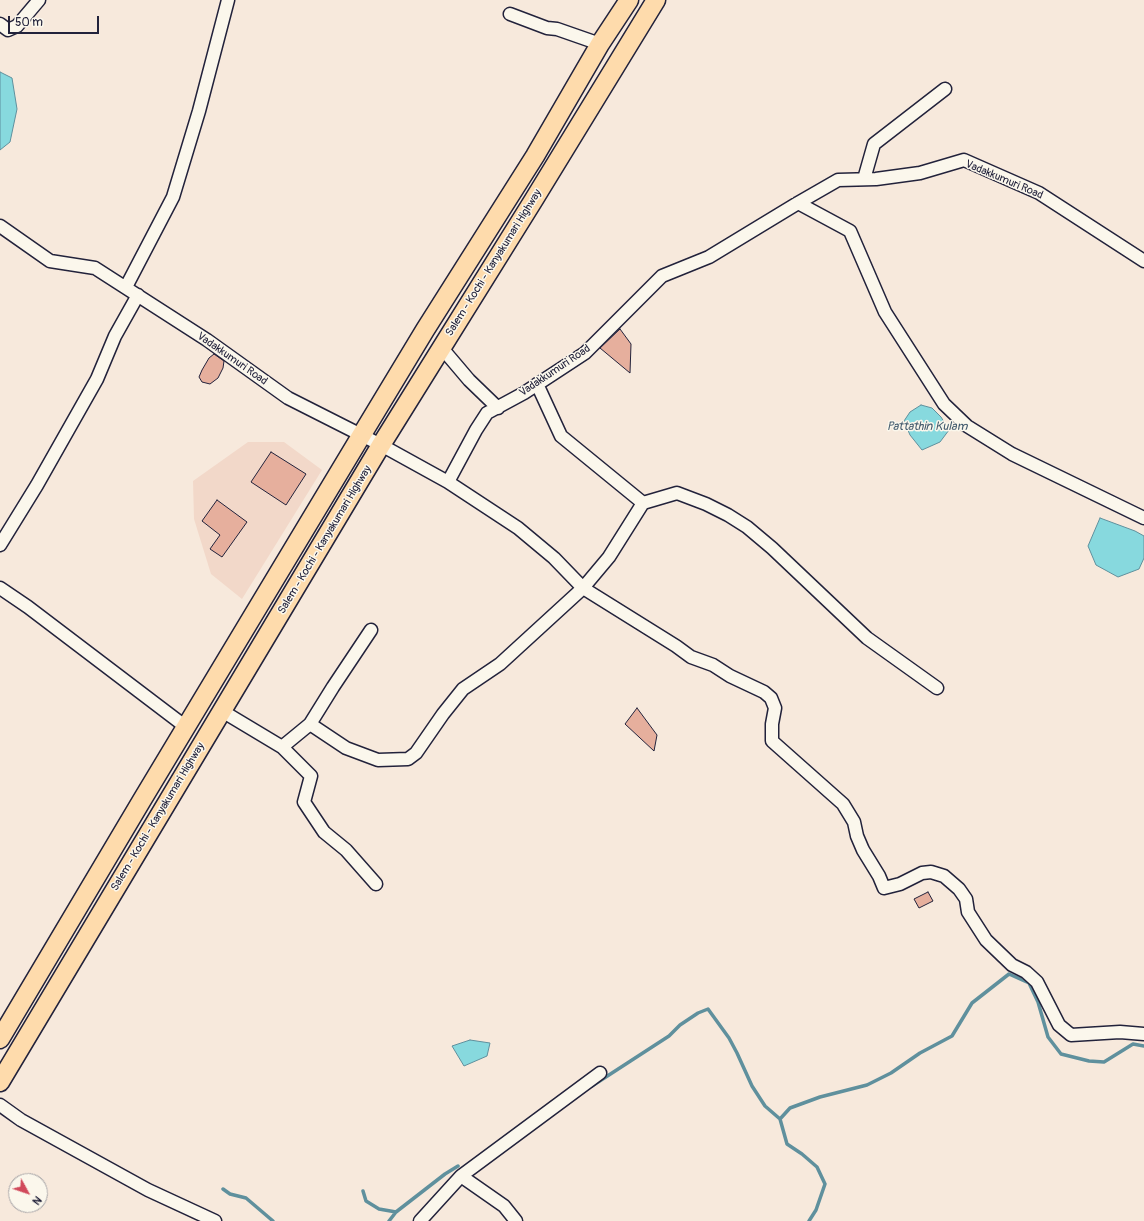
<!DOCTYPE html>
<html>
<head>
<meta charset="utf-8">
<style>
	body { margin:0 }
	#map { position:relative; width:1144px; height:1221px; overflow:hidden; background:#f7e9dc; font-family:Pangolin,sans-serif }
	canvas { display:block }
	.north { position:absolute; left:8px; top:1173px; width:40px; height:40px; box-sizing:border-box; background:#fbf7ec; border:1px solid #a4a2a5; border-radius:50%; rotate:130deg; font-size:11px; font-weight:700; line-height:16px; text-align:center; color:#22223b }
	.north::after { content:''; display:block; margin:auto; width:14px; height:18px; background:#d1495b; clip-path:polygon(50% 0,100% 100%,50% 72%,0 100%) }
	.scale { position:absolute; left:8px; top:16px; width:91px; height:18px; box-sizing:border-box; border:2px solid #22223b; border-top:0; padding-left:5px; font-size:12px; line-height:14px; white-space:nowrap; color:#22223b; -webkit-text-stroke:3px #fbf7ec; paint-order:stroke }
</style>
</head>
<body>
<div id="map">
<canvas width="1144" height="1221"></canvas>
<div class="north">N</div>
<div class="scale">50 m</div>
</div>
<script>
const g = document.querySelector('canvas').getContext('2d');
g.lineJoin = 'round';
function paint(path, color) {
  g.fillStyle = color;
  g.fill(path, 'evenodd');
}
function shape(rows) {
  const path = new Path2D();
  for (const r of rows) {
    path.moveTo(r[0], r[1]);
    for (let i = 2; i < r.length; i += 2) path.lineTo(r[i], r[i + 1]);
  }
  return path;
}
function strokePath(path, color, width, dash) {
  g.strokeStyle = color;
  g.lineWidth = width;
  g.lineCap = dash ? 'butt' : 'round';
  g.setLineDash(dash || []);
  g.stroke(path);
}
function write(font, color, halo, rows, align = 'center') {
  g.font = font + ' Pangolin,sans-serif';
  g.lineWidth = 3;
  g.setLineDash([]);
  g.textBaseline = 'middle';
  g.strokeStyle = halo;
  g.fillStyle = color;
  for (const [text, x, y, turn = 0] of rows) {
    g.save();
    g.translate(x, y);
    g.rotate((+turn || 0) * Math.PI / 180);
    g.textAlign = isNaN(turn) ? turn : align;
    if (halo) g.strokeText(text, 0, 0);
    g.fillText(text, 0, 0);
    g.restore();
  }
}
const built = shape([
	[248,442,284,442,322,470,242,599,211,574,194,519,193,481]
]);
const water = shape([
	[0,72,12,78,17,109,10,142,0,150,0,72],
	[921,405,932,408,941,417,949,430,940,442,922,450,910,435,904,421,910,412,921,405],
	[1100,518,1135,531,1144,536,1144,558,1139,569,1118,577,1096,565,1088,546,1100,518],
	[470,1040,490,1043,487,1056,464,1066,452,1046,470,1040]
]);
const stream = shape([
	[592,1086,669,1036,680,1025,698,1013,708,1009,729,1038,737,1053,752,1086,765,1106,780,1119],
	[223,1189,230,1194,246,1198,273,1221],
	[363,1191,366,1201,379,1209,396,1212,445,1174,458,1166],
	[389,1221,396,1212],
	[809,1221,816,1210,825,1184,817,1167,802,1154,787,1144,780,1119,790,1108,820,1097,867,1085,891,1073,920,1053,952,1036,972,1003,1009,974,1029,983,1038,1002,1048,1037,1061,1054,1089,1061,1104,1062,1133,1044,1144,1046]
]);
const building = shape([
	[620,329,631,344,630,373,600,348,620,329],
	[214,354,224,361,223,368,218,378,210,384,202,382,199,377,202,370,209,358,214,354],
	[271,452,306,474,286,505,251,482,271,452],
	[217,500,247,522,222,557,210,549,220,535,202,521,217,500],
	[637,708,657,735,654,751,625,724,637,708],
	[928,892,933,901,919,908,914,899,928,892]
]);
const minor = shape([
	[510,14,547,28,557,29,600,44],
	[0,24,8,30,17,26,39,0],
	[864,179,874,144,945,89],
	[798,203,850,231,885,312,944,404,967,426,1012,454,1144,518],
	[0,226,50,261,95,268,207,340,288,398,381,445,448,482,476,430,487,413,524,393,585,353,662,276,709,257,798,203,838,180,876,179,920,173,964,160,1039,193,1144,261],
	[126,287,173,197,199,111,228,0],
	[441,347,469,380,498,408],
	[537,384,561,436,643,503],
	[448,482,518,528,554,558,583,588,676,646,691,657,713,665,730,676,764,692,771,698,775,708,772,724,772,741,843,804,854,822,857,836,863,850,879,876,884,888,900,884,922,873,931,872,944,876,959,889,966,899,968,912,986,940,1012,965,1026,972,1037,982,1059,1025,1071,1035,1120,1032,1144,1034],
	[0,545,37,485,97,379,115,336,138,295],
	[0,588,28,607,186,727],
	[222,711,282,747,310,724,333,687,371,630],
	[310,724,346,748,378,760,408,759,416,753,443,714,463,689,500,664,583,588,609,557,643,503,677,493,706,504,728,515,747,527,772,548,867,638,937,688],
	[282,747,311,776,304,802,324,832,346,850,376,884],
	[0,1105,21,1120,148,1190,215,1221],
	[461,1176,600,1073],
	[420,1221,461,1176,504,1206,516,1221]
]);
const highway = shape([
	[0,1039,142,800,361,436,425,330,535,156,600,44,629,0],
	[0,1082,381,445,533,201,656,0]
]);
const streetNames = [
	["Vadakkumuri Road",1004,180,23],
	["Salem - Kochi - Kanyakumari Highway",494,263,-58],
	["Vadakkumuri Road",232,359,35],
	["Vadakkumuri Road",555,371,-34],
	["Salem - Kochi - Kanyakumari Highway",325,540,-59],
	["Salem - Kochi - Kanyakumari Highway",158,817,-59]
];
const waterNames = [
	["Pattathin Kulam",927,427]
];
paint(built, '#f2d8c9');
paint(water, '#87d9de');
strokePath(water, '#5f909d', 1);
strokePath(stream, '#5f909d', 3.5);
paint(building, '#e6af9d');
strokePath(building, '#22223b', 1);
strokePath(minor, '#22223b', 15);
strokePath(highway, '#22223b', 21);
strokePath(minor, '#fbf7ec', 12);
strokePath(highway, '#fedbac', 18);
write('11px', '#22223b', '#fbf7ec', streetNames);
write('italic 12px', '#40596c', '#fbf7ec', waterNames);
</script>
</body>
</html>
